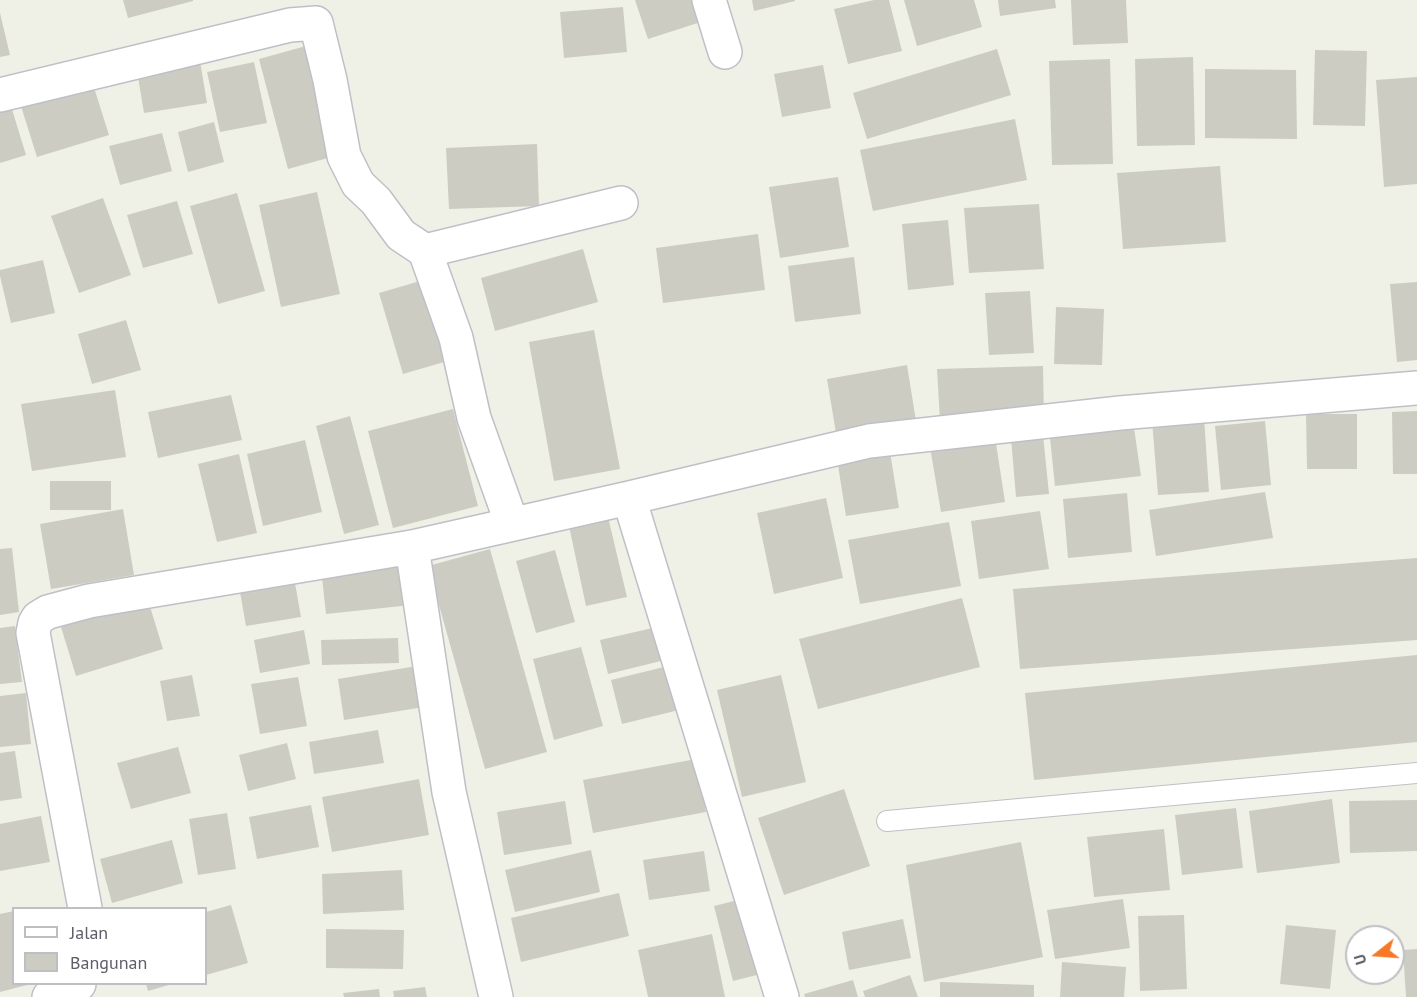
<!DOCTYPE html>
<html>
<head>
<meta charset="utf-8">
<style>
	body { margin:0 }
	#map { position:relative; width:1417px; height:997px; overflow:hidden; background:#f0f1e6; font-family:"PT Sans",sans-serif }
	canvas { display:block }
	.legend { position:absolute; left:12px; top:907px; width:195px; height:78px; box-sizing:border-box; background:#fff; border:2px solid #bebfc2; margin:0; padding:8px 10px; list-style:none; font-size:18px; color:#5d5e67 }
	.legend li { display:flex; align-items:center; gap:12px; height:30px }
	.legend b { width:30px; border:2px solid #bebfc2 }
	.north { position:absolute; left:1345px; top:925px; width:60px; height:60px; box-sizing:border-box; background:#fff; border:2px solid #bebfc2; border-radius:50%; rotate:253deg; font-size:16px; font-weight:700; line-height:24px; text-align:center; color:#5d5e67 }
	.north::after { content:''; display:block; margin:auto; width:21px; height:27px; background:#f77926; clip-path:polygon(50% 0,100% 100%,50% 72%,0 100%) }
</style>
</head>
<body>
<div id="map">
<canvas width="1417" height="997"></canvas>
<ul class="legend">
<li><b style="height:8px;background:#fff"></b>Jalan</li>
<li><b style="height:16px;background:#ccccc2"></b>Bangunan</li>
</ul>
<div class="north">U</div>
</div>
<script>
const g = document.querySelector('canvas').getContext('2d');
g.lineJoin = 'round';
function paint(path, color) {
  g.fillStyle = color;
  g.fill(path, 'evenodd');
}
function shape(rows) {
  const path = new Path2D();
  for (const r of rows) {
    path.moveTo(r[0], r[1]);
    for (let i = 2; i < r.length; i += 2) path.lineTo(r[i], r[i + 1]);
  }
  return path;
}
function strokePath(path, color, width, dash) {
  g.strokeStyle = color;
  g.lineWidth = width;
  g.lineCap = dash ? 'butt' : 'round';
  g.setLineDash(dash || []);
  g.stroke(path);
}
const building = shape([
	[123,0,193,0,193,1,128,18],
	[635,0,698,0,704,21,648,39],
	[752,0,795,0,795,1,754,11],
	[874,0,889,0,902,51,848,64,834,9],
	[904,0,974,0,982,27,917,46],
	[998,0,1055,0,1056,8,1000,16],
	[1071,0,1126,0,1128,43,1073,45],
	[623,7,627,52,564,58,560,12],
	[0,13,10,55,0,57],
	[306,46,335,156,288,169,259,59],
	[997,49,1011,95,867,139,853,93],
	[1315,50,1367,51,1365,126,1313,125],
	[199,55,207,103,144,113,136,65],
	[1193,57,1195,145,1137,146,1135,59],
	[1110,59,1113,164,1052,165,1049,61],
	[254,62,267,123,220,132,207,72],
	[823,65,831,108,782,117,774,74],
	[1205,69,1296,70,1297,139,1205,138],
	[1417,77,1417,184,1384,187,1376,80],
	[91,78,109,135,37,157,19,100],
	[11,106,26,155,0,163,0,110],
	[1015,119,1027,180,873,211,860,150],
	[214,122,224,162,188,172,178,132],
	[162,133,172,171,120,185,109,146],
	[537,144,539,206,449,209,446,148],
	[1220,166,1226,242,1123,249,1117,173],
	[838,177,849,247,780,258,769,187],
	[317,192,340,294,281,307,259,205],
	[237,193,265,291,218,304,190,206],
	[103,198,131,275,79,293,51,216],
	[177,201,193,254,143,268,127,215],
	[1039,204,1044,269,969,273,964,208],
	[948,220,954,285,908,290,902,224],
	[758,234,765,290,663,303,656,248],
	[583,249,598,302,495,331,481,278],
	[854,257,861,314,795,322,788,266],
	[43,260,55,313,11,323,0,276,0,270],
	[427,279,451,360,403,374,379,293],
	[1417,282,1417,360,1397,362,1390,284],
	[1030,291,1034,353,989,355,985,293],
	[1056,307,1104,309,1102,365,1054,364],
	[126,320,141,370,92,384,78,334],
	[594,330,620,469,554,481,529,342],
	[907,365,916,421,836,433,827,379],
	[1043,366,1044,419,940,421,937,369],
	[115,390,126,457,32,471,21,404],
	[231,395,242,440,158,458,148,412],
	[453,409,478,506,393,528,368,431],
	[1417,411,1417,474,1393,474,1392,412],
	[1306,414,1357,414,1357,469,1307,469],
	[350,416,379,525,344,534,316,426],
	[1204,417,1209,492,1158,495,1152,420],
	[1265,421,1271,485,1221,490,1215,426],
	[1134,428,1141,476,1055,486,1050,438],
	[1043,435,1049,494,1016,497,1011,438],
	[995,437,1005,502,941,512,930,447],
	[305,440,322,512,263,526,247,454],
	[890,452,899,508,846,516,837,459],
	[239,454,257,533,217,542,198,464],
	[50,481,111,481,111,510,50,510],
	[1265,492,1273,538,1156,556,1149,510],
	[1127,493,1132,552,1068,558,1063,499],
	[826,498,843,578,774,594,757,513],
	[123,509,134,575,51,589,40,524],
	[1040,511,1049,569,979,579,971,521],
	[608,517,627,597,586,606,569,526],
	[949,522,961,586,860,604,848,540],
	[12,548,19,612,0,615,0,549],
	[490,549,547,752,485,769,428,566],
	[555,550,575,622,536,633,516,561],
	[1417,558,1417,640,1020,669,1013,589],
	[406,559,411,605,326,614,321,568],
	[295,583,301,617,246,626,240,592],
	[962,598,980,667,818,709,799,639],
	[148,600,163,649,76,676,61,627],
	[15,626,22,682,0,684,0,628],
	[657,627,665,660,608,674,600,640],
	[304,630,310,664,260,673,254,640],
	[398,638,399,663,322,665,321,640],
	[581,647,603,726,554,740,533,659],
	[1417,655,1417,742,1034,780,1025,693],
	[417,666,424,707,344,720,338,679],
	[668,666,679,710,622,724,611,680],
	[192,675,200,716,167,721,160,681],
	[781,675,806,782,742,797,717,690],
	[298,677,307,726,260,734,251,684],
	[26,693,31,744,0,747,0,696],
	[378,730,384,763,314,774,309,742],
	[287,743,296,779,248,791,239,755],
	[178,747,191,793,131,809,117,763],
	[15,751,22,798,0,801,0,753],
	[696,759,706,812,593,833,583,780],
	[419,779,429,835,332,852,322,797],
	[844,789,870,866,784,895,758,818],
	[1332,799,1340,863,1257,873,1249,811],
	[1417,800,1417,851,1350,853,1349,801],
	[565,801,572,844,504,855,497,812],
	[311,805,319,847,257,859,249,817],
	[1236,808,1243,868,1182,875,1175,815],
	[227,813,236,869,198,875,189,819],
	[41,816,50,862,0,871,0,824],
	[1164,829,1170,890,1094,897,1087,837],
	[172,840,183,883,112,903,100,859],
	[1021,842,1043,957,924,982,906,865],
	[591,850,600,892,515,912,505,870],
	[704,851,710,891,649,900,643,860],
	[402,870,404,910,323,914,322,874],
	[619,893,629,936,521,962,511,918],
	[750,897,769,972,733,981,714,906],
	[1123,899,1130,948,1055,959,1047,910],
	[231,905,248,963,206,975,206,912],
	[14,911,14,984,31,984,0,992,0,914],
	[1184,915,1187,989,1140,991,1138,916],
	[903,919,911,958,849,970,842,932],
	[1286,925,1336,930,1330,989,1280,984],
	[326,929,404,930,403,969,326,968],
	[712,934,725,997,648,997,638,950],
	[1417,949,1417,997,1406,997,1403,950],
	[1062,962,1126,967,1124,997,1060,997],
	[910,975,918,997,865,997,863,991],
	[853,980,858,997,805,997,804,994],
	[940,982,1034,985,1034,997,940,997],
	[146,984,172,984,148,991],
	[425,987,427,997,394,997,393,991],
	[379,989,380,997,344,997,343,993]
]);
const service = shape([
	[887,821,1417,773]
]);
const minor = shape([
	[709,0,725,52],
	[0,95,290,25,316,23,330,80,344,156,358,184,376,201,401,235,425,251,456,338,474,418,512,524],
	[425,251,621,203],
	[629,498,782,997],
	[412,547,449,792,496,997],
	[85,908,33,633,35,623,38,618,48,612,89,601,412,547,629,498,869,441,1120,413,1417,388],
	[49,997,79,984]
]);
paint(building, '#ccccc2');
strokePath(service, '#bfc0c7', 22);
strokePath(minor, '#bfc0c7', 36);
strokePath(service, '#fff', 20);
strokePath(minor, '#fff', 33);
</script>
</body>
</html>
